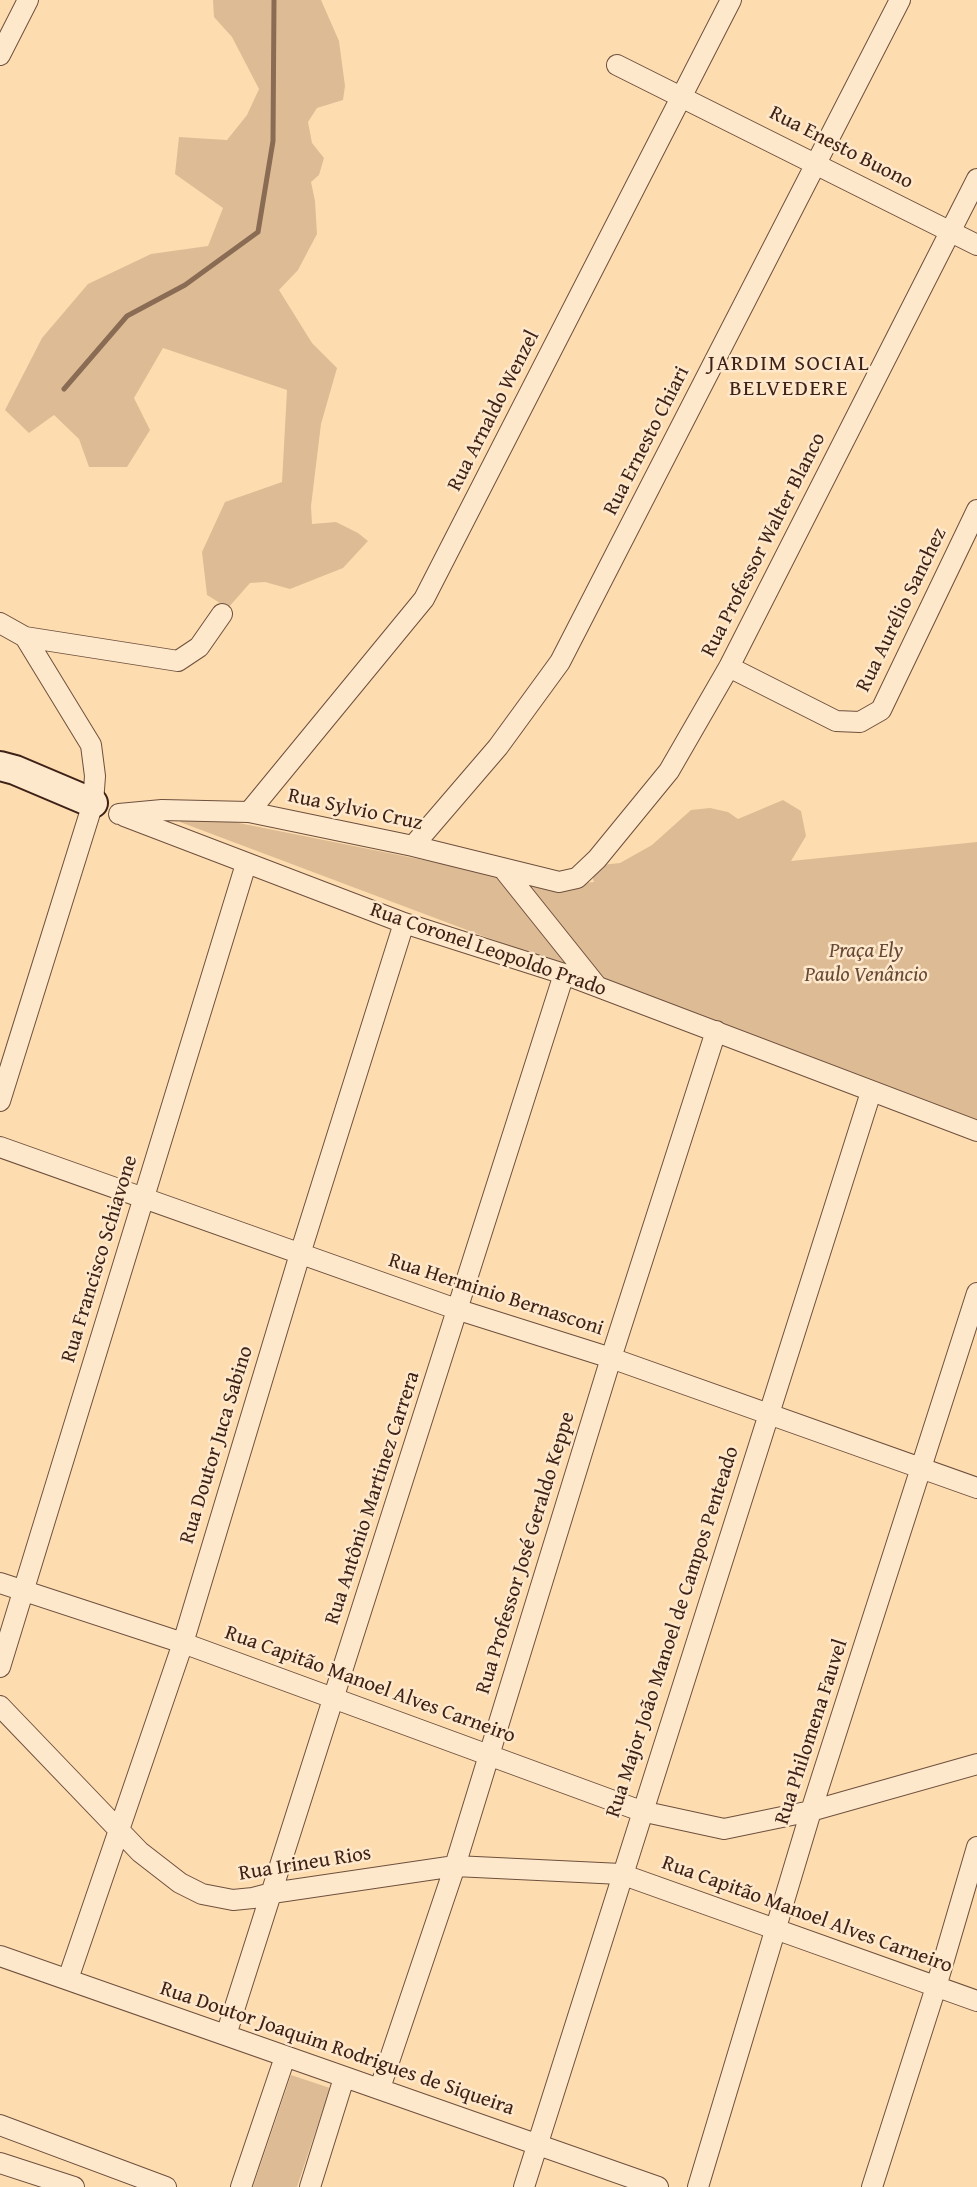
<!DOCTYPE html>
<html>
<head>
<meta charset="utf-8">
<style>
	body { margin:0 }
	canvas { display:block; background:#fddcaf }
</style>
</head>
<body>
<canvas width="977" height="2187"></canvas>
<script>
const g = document.querySelector('canvas').getContext('2d');
g.lineJoin = 'round';
function paint(path, color) {
  g.fillStyle = color;
  g.fill(path, 'evenodd');
}
function shape(rows) {
  const path = new Path2D();
  for (const r of rows) {
    path.moveTo(r[0], r[1]);
    for (let i = 2; i < r.length; i += 2) path.lineTo(r[i], r[i + 1]);
  }
  return path;
}
function strokePath(path, color, width, dash) {
  g.strokeStyle = color;
  g.lineWidth = width;
  g.lineCap = dash ? 'butt' : 'round';
  g.setLineDash(dash || []);
  g.stroke(path);
}
function write(font, color, halo, rows, align = 'center') {
  g.font = font + ' "Gentium Book Plus",serif';
  g.lineWidth = 5;
  g.setLineDash([]);
  g.textBaseline = 'middle';
  g.strokeStyle = halo;
  g.fillStyle = color;
  for (const [text, x, y, turn = 0] of rows) {
    g.save();
    g.translate(x, y);
    g.rotate((+turn || 0) * Math.PI / 180);
    g.textAlign = isNaN(turn) ? turn : align;
    if (halo) g.strokeText(text, 0, 0);
    g.fillText(text, 0, 0);
    g.restore();
  }
}
const green = shape([
	[213,0,321,0,339,41,345,86,343,100,317,108,308,122,312,143,324,158,319,175,311,182,315,201,317,234,298,270,279,290,312,343,337,368,321,424,311,506,312,524,336,522,358,533,368,541,343,568,290,589,265,582,250,583,228,608,207,595,202,552,225,502,282,482,287,390,163,348,134,398,150,430,127,467,89,467,79,439,54,415,29,433,5,410,42,338,88,284,151,254,208,246,223,208,175,174,179,137,227,140,247,115,259,89,232,37,214,17],
	[783,800,801,811,806,836,791,861,977,842,977,1128,661,1003,180,822,182,815,199,815,553,886,594,882,591,873,601,865,620,863,652,845,691,810,710,808,728,812,738,819],
	[291,2075,330,2088,297,2187,253,2187]
]);
const stream = shape([
	[64,389,127,316,185,285,258,232,273,141,274,0]
]);
const street = shape([
	[0,55,28,0],
	[617,65,977,245],
	[0,623,25,637,178,661,199,647,222,614],
	[729,667,836,721,860,722,881,710,977,510],
	[249,812,424,599,731,0],
	[119,814,162,810,249,812,413,846,559,882,577,878,597,859,669,771,729,667,977,179],
	[124,816,404,923,564,974,977,1131],
	[413,846,498,747,560,662,900,0],
	[504,870,596,985],
	[0,1101,93,803,95,776,91,745,25,637],
	[0,1147,459,1310,611,1358,977,1488],
	[0,1583,183,1643,641,1811,724,1829,811,1811,977,1764],
	[0,1667,246,864],
	[0,1706,140,1852,180,1883,202,1894,233,1900,253,1898,272,1893,455,1866,621,1874,977,2001],
	[0,1956,658,2187],
	[68,1979,183,1643,300,1254,404,923],
	[226,2035,564,974],
	[380,2088,455,1866,611,1358,716,1031],
	[0,2125,166,2187],
	[0,2163,74,2187],
	[241,2187,285,2057],
	[310,2187,344,2078],
	[524,2187,871,1092],
	[698,2187,811,1811,977,1293],
	[872,2187,936,1987,977,1847]
]);
const secondary = shape([
	[0,766,15,770,93,803]
]);
const streetNames = [
	["Rua Enesto Buono",841,148,27],
	["Rua Arnaldo Wenzel",494,411,-63],
	["Rua Ernesto Chiari",647,441,-63],
	["Rua Professor Walter Blanco",764,545,-63],
	["Rua Aurélio Sanchez",902,610,-64],
	["Rua Sylvio Cruz",355,810,12],
	["Rua Coronel Leopoldo Prado",488,950,19],
	["Rua Francisco Schiavone",100,1259,-73],
	["Rua Herminio Bernasconi",496,1295,18],
	["Rua Doutor Juca Sabino",217,1445,-73],
	["Rua Antônio Martinez Carrera",373,1498,-72],
	["Rua Professor José Geraldo Keppe",526,1553,-73],
	["Rua Major João Manoel de Campos Penteado",673,1632,-72],
	["Rua Capitão Manoel Alves Carneiro",370,1685,20],
	["Rua Philomena Fauvel",812,1732,-72],
	["Rua Irineu Rios",305,1864,-9],
	["Rua Capitão Manoel Alves Carneiro",807,1915,20],
	["Rua Doutor Joaquim Rodrigues de Siqueira",337,2049,19]
];
const parkNames = [
	["Praça Ely",866,952],
	["Paulo Venâncio",866,976]
];
const neighbourhoodNames = [
	["JARDIM SOCIAL",789,364],
	["BELVEDERE",789,389]
];
paint(green, '#ddbc95');
strokePath(stream, '#8a6c54', 5);
strokePath(street, '#6e503e', 22);
strokePath(secondary, '#3e2218', 32);
strokePath(street, '#fee8cb', 20);
strokePath(secondary, '#fee8cb', 28);
write('21px', '#3e2218', '#fee8cb', streetNames);
write('italic 21px', '#664837', '#fee8cb', parkNames);
g.letterSpacing = '1.5px';
write('22px', '#3e2218', '#fee8cb', neighbourhoodNames);
g.letterSpacing = '0px';
</script>
</body>
</html>
